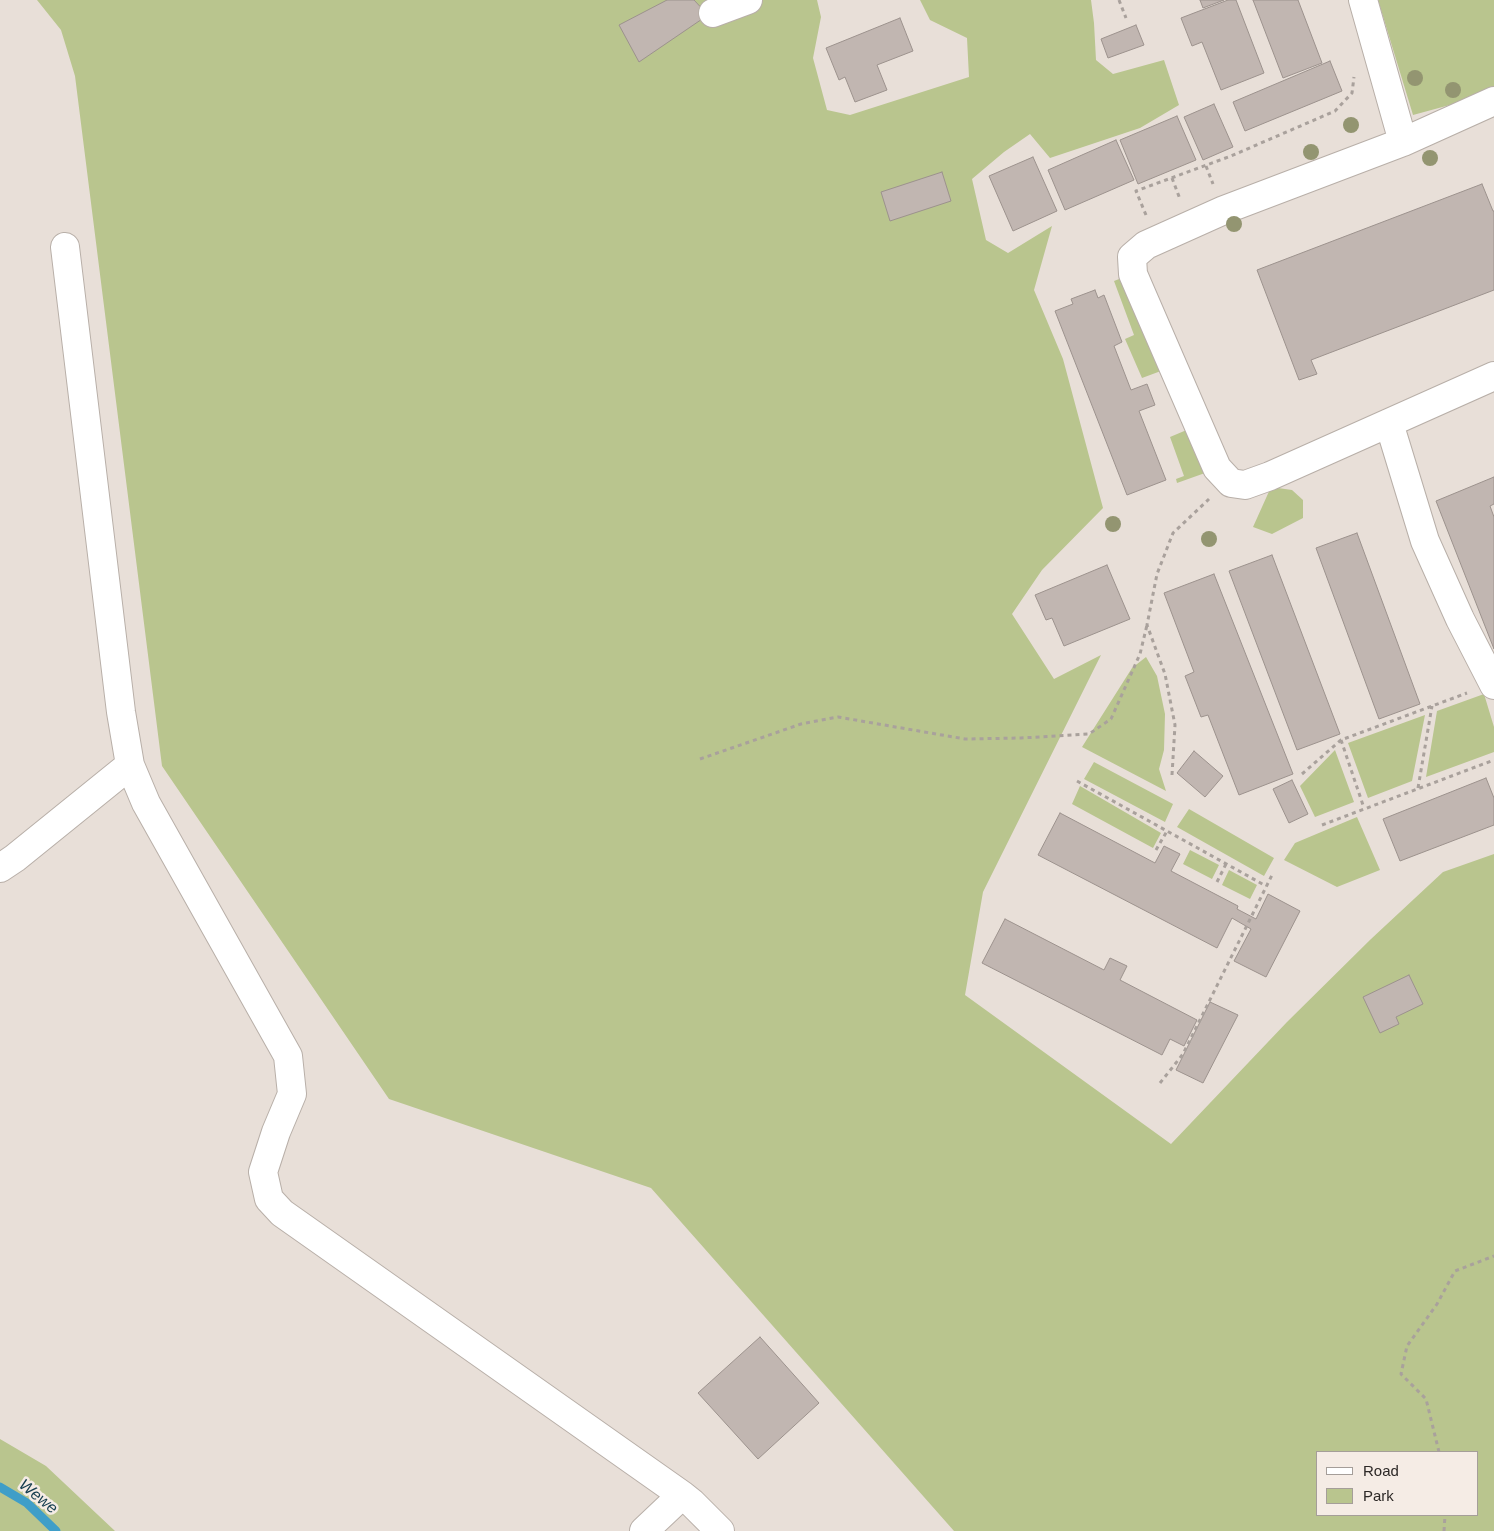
<!DOCTYPE html>
<html>
<head>
<meta charset="utf-8">
<style>
	body { margin:0 }
	#map { position:relative; width:1494px; height:1531px; overflow:hidden; background:#e8dfd8; font-family:Helvetica,sans-serif }
	canvas { display:block }
	.legend { position:absolute; left:1316px; top:1451px; width:162px; height:65px; box-sizing:border-box; background:#f5ece5; border:1px solid #a59e99; margin:0; padding:6px 9px; list-style:none; font-size:15px; color:#2d2927 }
	.legend li { display:flex; align-items:center; gap:10px; height:25px }
	.legend b { width:25px; border:1px solid #a59e99 }
</style>
</head>
<body>
<div id="map">
<canvas width="1494" height="1531"></canvas>
<ul class="legend">
<li><b style="height:6px;background:#fff"></b>Road</li>
<li><b style="height:14px;background:#b9c58e"></b>Park</li>
</ul>
</div>
<script>
const g = document.querySelector('canvas').getContext('2d');
g.lineJoin = 'round';
function paint(path, color) {
  g.fillStyle = color;
  g.fill(path, 'evenodd');
}
function shape(rows) {
  const path = new Path2D();
  for (const r of rows) {
    path.moveTo(r[0], r[1]);
    for (let i = 2; i < r.length; i += 2) path.lineTo(r[i], r[i + 1]);
  }
  return path;
}
function strokePath(path, color, width, dash) {
  g.strokeStyle = color;
  g.lineWidth = width;
  g.lineCap = dash ? 'butt' : 'round';
  g.setLineDash(dash || []);
  g.stroke(path);
}
function write(font, color, halo, rows, align = 'center') {
  g.font = font + ' Helvetica,sans-serif';
  g.lineWidth = 5;
  g.setLineDash([]);
  g.textBaseline = 'middle';
  g.strokeStyle = halo;
  g.fillStyle = color;
  for (const [text, x, y, turn = 0] of rows) {
    g.save();
    g.translate(x, y);
    g.rotate((+turn || 0) * Math.PI / 180);
    g.textAlign = isNaN(turn) ? turn : align;
    if (halo) g.strokeText(text, 0, 0);
    g.fillText(text, 0, 0);
    g.restore();
  }
}
const green = shape([
	[37,0,817,0,821,17,813,58,827,110,850,115,969,77,967,38,930,20,920,0,1091,0,1094,23,1096,60,1113,74,1164,60,1179,105,1140,128,1050,158,1030,134,1004,152,972,179,986,240,1008,253,1052,226,1034,290,1063,359,1103,508,1042,570,1012,614,1054,679,1101,655,983,892,965,995,1171,1144,1287,1022,1371,939,1443,872,1494,854,1494,1531,954,1531,651,1188,389,1099,162,766,75,76,61,30],
	[1318,1452,1478,1452,1478,1515,1318,1515],
	[1378,0,1494,0,1494,93,1413,115],
	[1132,274,1169,368,1142,378,1125,339,1134,335,1114,281],
	[1189,429,1205,473,1177,483,1176,479,1184,476,1170,437],
	[1271,487,1292,490,1303,500,1303,518,1272,534,1253,527],
	[1146,657,1157,676,1165,714,1164,750,1159,769,1166,791,1082,747,1132,668],
	[1484,694,1494,727,1494,752,1426,777,1437,711],
	[1425,715,1412,781,1368,798,1348,743],
	[1335,750,1354,802,1315,817,1300,786],
	[1094,762,1173,804,1165,822,1084,779],
	[1080,786,1161,833,1153,848,1072,804],
	[1189,809,1274,858,1264,876,1177,827],
	[1357,817,1380,870,1337,887,1284,860,1295,843],
	[1190,850,1219,865,1212,879,1183,864],
	[1229,870,1257,885,1250,899,1222,885],
	[0,1439,46,1466,115,1531,0,1531]
]);
const stream = shape([
	[0,1487,27,1503,56,1531]
]);
const building = shape([
	[667,0,694,0,708,15,639,62,619,25,667,0],
	[1200,0,1224,0,1203,8,1200,0],
	[1228,0,1236,0,1264,73,1221,90,1202,42,1192,46,1181,18,1228,0],
	[1253,0,1298,0,1322,63,1283,78,1253,0],
	[900,18,913,51,877,65,887,90,855,102,845,77,839,80,826,48,900,18],
	[1136,25,1144,45,1108,58,1101,39,1136,25],
	[1330,61,1342,91,1245,131,1233,102,1330,61],
	[1214,104,1233,147,1203,160,1184,117,1214,104],
	[1177,116,1196,160,1138,184,1120,140,1177,116],
	[1116,140,1134,180,1065,210,1048,170,1116,140],
	[1033,157,1057,211,1013,231,989,176,1033,157],
	[942,172,951,201,890,221,881,192,942,172],
	[1482,184,1493,211,1494,211,1494,290,1311,360,1317,374,1299,380,1257,270,1482,184],
	[1095,290,1098,298,1104,295,1122,342,1114,346,1131,390,1147,384,1155,405,1139,411,1166,480,1127,495,1055,311,1073,304,1071,299,1095,290],
	[1494,477,1494,504,1490,506,1494,517,1494,649,1436,501,1494,477],
	[1357,533,1420,704,1379,719,1316,548,1357,533],
	[1272,555,1340,734,1297,750,1229,571,1272,555],
	[1107,565,1130,619,1064,646,1052,618,1046,620,1035,595,1107,565],
	[1214,574,1293,774,1239,795,1208,715,1201,717,1185,676,1194,672,1164,593,1214,574],
	[1194,751,1223,776,1205,797,1177,773,1194,751],
	[1486,778,1494,798,1494,825,1400,861,1383,819,1486,778],
	[1292,780,1308,814,1289,823,1273,789,1292,780],
	[1060,813,1155,863,1164,846,1180,854,1171,871,1238,906,1237,909,1256,919,1268,894,1300,911,1266,977,1234,961,1251,929,1232,918,1217,948,1038,855,1060,813],
	[1005,919,1104,970,1110,958,1127,966,1120,980,1197,1020,1184,1046,1170,1039,1162,1055,982,963,1005,919],
	[1409,975,1423,1004,1396,1017,1399,1024,1380,1033,1363,997,1409,975],
	[1210,1002,1238,1015,1203,1083,1176,1070,1210,1002],
	[760,1337,819,1403,758,1459,698,1393,760,1337]
]);
const path = shape([
	[1119,0,1126,18],
	[1206,166,1213,184],
	[1172,178,1180,199],
	[1146,215,1136,191,1231,156,1335,111,1352,93,1354,77],
	[1341,740,1364,808],
	[700,759,801,724,838,717,965,739,1021,738,1089,734,1111,719,1140,654,1147,625],
	[1302,774,1341,740,1467,693],
	[1172,775,1175,725,1165,674,1147,625,1157,574,1173,533,1209,499],
	[1077,781,1266,886],
	[1418,788,1432,706],
	[1322,825,1494,760],
	[1156,850,1167,831],
	[1217,882,1226,864],
	[1160,1083,1183,1054,1273,873],
	[1439,1452,1426,1399,1401,1374,1407,1346,1437,1304,1455,1271,1494,1256],
	[1444,1531,1445,1515]
]);
const minor = shape([
	[1363,0,1403,142],
	[713,13,748,0],
	[1494,101,1403,142,1224,210,1146,245,1132,257,1133,274,1139,288,1217,468,1231,483,1245,485,1270,476,1494,376],
	[65,247,121,712,130,765,146,803,288,1056,292,1094,276,1132,263,1172,269,1199,282,1213,682,1495,692,1503,720,1531],
	[1389,423,1425,541,1460,619,1494,685],
	[0,868,15,858,130,765],
	[644,1531,682,1495]
]);
const trees = [
	[1415,78],
	[1453,90],
	[1351,125],
	[1311,152],
	[1430,158],
	[1234,224],
	[1113,524],
	[1209,539]
];
const waterNames = [
	["Wewe",38,1497,39]
];
paint(green, '#b9c58e');
strokePath(stream, '#3f9ec8', 9);
paint(building, '#c1b6b1');
strokePath(building, '#9c928d', 1);
strokePath(minor, '#b8afa8', 30);
strokePath(path, '#a9a19c', 3, [4, 4]);
strokePath(minor, '#fff', 28);
g.fillStyle = '#939571';
for (const [x, y] of trees) {
  g.beginPath();
  g.arc(x, y, 8, 0, 2 * Math.PI);
  g.fill();
}
write('italic 16px', '#133c4e', '#f5ece5', waterNames);
</script>
</body>
</html>
